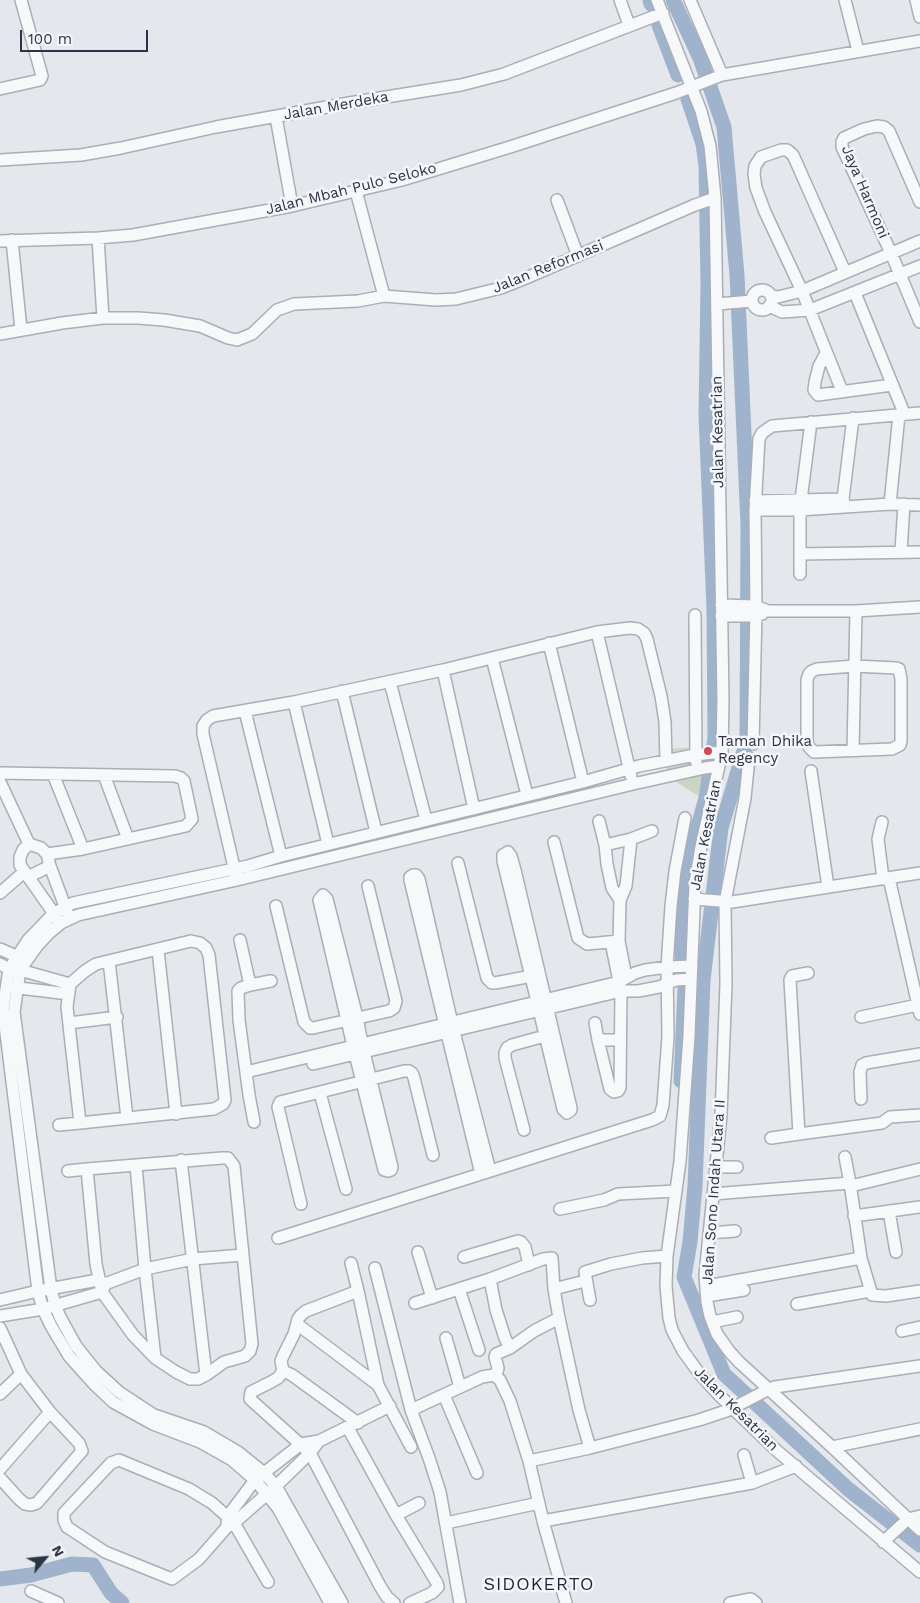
<!DOCTYPE html>
<html>
<head>
<meta charset="utf-8">
<style>
	body { margin:0 }
	#map { position:relative; width:920px; height:1603px; overflow:hidden; background:#e4e7ec; font-family:"Work Sans",sans-serif }
	canvas { display:block }
	.north { position:absolute; left:20px; top:1533px; width:50px; height:50px; -webkit-text-stroke:4px #f4f6f9; paint-order:stroke; rotate:62deg; font-size:14px; font-weight:700; line-height:20px; text-align:center; color:#2b3445 }
	.north::after { content:''; display:block; margin:auto; width:18px; height:22px; background:#2b3445; clip-path:polygon(50% 0,100% 100%,50% 72%,0 100%) }
	.scale { position:absolute; left:20px; top:30px; width:128px; height:22px; box-sizing:border-box; border:2px solid #2b3445; border-top:0; padding-left:6px; font-size:15px; line-height:18px; white-space:nowrap; color:#2b3445; -webkit-text-stroke:4px #f4f6f9; paint-order:stroke }
</style>
</head>
<body>
<div id="map">
<canvas width="920" height="1603"></canvas>
<div class="north">N</div>
<div class="scale">100 m</div>
</div>
<script>
const g = document.querySelector('canvas').getContext('2d');
g.lineJoin = 'round';
function paint(path, color) {
  g.fillStyle = color;
  g.fill(path, 'evenodd');
}
function shape(rows) {
  const path = new Path2D();
  for (const r of rows) {
    if (r.length === 3) {
      path.moveTo(r[0] + r[2], r[1]);
      path.arc(r[0], r[1], r[2], 0, 2 * Math.PI);
      continue;
    }
    path.moveTo(r[0], r[1]);
    for (let i = 2; i < r.length; i += 2) path.lineTo(r[i], r[i + 1]);
  }
  return path;
}
function strokePath(path, color, width, dash) {
  g.strokeStyle = color;
  g.lineWidth = width;
  g.lineCap = dash ? 'butt' : 'round';
  g.setLineDash(dash || []);
  g.stroke(path);
}
function write(font, color, halo, rows, align = 'center') {
  g.font = font + ' "Work Sans",sans-serif';
  g.lineWidth = 5;
  g.setLineDash([]);
  g.textBaseline = 'middle';
  g.strokeStyle = halo;
  g.fillStyle = color;
  for (const [text, x, y, turn = 0] of rows) {
    g.save();
    g.translate(x, y);
    g.rotate((+turn || 0) * Math.PI / 180);
    g.textAlign = isNaN(turn) ? turn : align;
    if (halo) g.strokeText(text, 0, 0);
    g.fillText(text, 0, 0);
    g.restore();
  }
}
const green = shape([
	[721,746,710,803,668,777,665,749]
]);
const river = shape([
	[650,0,651,4],
	[673,0,700,58,724,127,737,275,748,525,747,741,721,828,703,980,695,1186,690,1242,684,1277,724,1374,848,1489,920,1545],
	[659,25,678,75],
	[681,1081,685,987,682,950,685,873,706,798,715,738,714,609,706,416,708,285,706,166,703,144,688,99],
	[0,1579,31,1575,72,1564,93,1565,111,1593,122,1603]
]);
const minor = shape([
	[620,0,629,25],
	[657,0,701,111,710,146,715,198,723,699,722,752,701,847,695,883,689,1036,680,1161,667,1256,666,1286,669,1318,672,1330,683,1351,699,1373,719,1395,776,1450,920,1572],
	[690,0,722,75],
	[845,0,858,51],
	[916,0,920,17],
	[0,89,40,80,42,76,21,0],
	[276,117,292,206],
	[0,160,81,155,121,148,216,127,349,103,461,85,504,74,663,13],
	[356,191,384,296],
	[557,200,578,256],
	[920,202,889,131,884,127,877,126,864,129,844,138,842,142,842,147,891,253,920,322],
	[98,238,103,318],
	[12,240,21,330],
	[0,241,98,238,133,235,292,206,402,180,510,147,676,93,722,75,920,41],
	[762,300,10],
	[855,293,902,408],
	[771,296,778,297,802,291,920,241],
	[717,304,752,301],
	[769,306,782,312,810,310,920,266],
	[0,334,62,323,103,318,138,318,164,320,200,326,228,338,237,340,252,334,277,310,294,304,358,301,384,296,436,300,456,299,501,288,526,278,695,205,715,198],
	[826,353,819,366,815,382,814,390,818,395,892,385],
	[842,391,802,291,765,212,756,188,754,174,755,166,761,157,781,150,787,150,793,155,845,272],
	[801,500,811,422],
	[755,501,841,499],
	[890,504,899,415],
	[845,506,843,499,853,418],
	[755,510,800,510,890,504,920,505],
	[901,551,904,504],
	[800,554,920,552],
	[800,574,800,510],
	[721,605,755,606,768,611,856,611,920,607],
	[695,615,696,761],
	[721,616,755,616,762,614],
	[597,632,631,776],
	[549,643,583,782],
	[492,658,527,795],
	[854,666,896,668,899,669,901,679,901,741,900,745,892,749,814,752,809,747,807,742,807,680,809,674,812,671,817,669,854,666],
	[443,670,474,809],
	[390,682,426,820],
	[342,691,376,832],
	[294,702,328,844],
	[245,711,281,856],
	[753,744,756,611,755,510,759,439,762,433,772,426,920,413],
	[853,750,856,611],
	[749,758,745,798,725,902,726,984,721,1115,705,1275,707,1302,710,1316,717,1334,729,1351,739,1362,832,1447,920,1530],
	[811,771,828,887],
	[0,773,175,776,181,778,184,781,192,819,186,826,83,849,47,854],
	[53,774,83,849],
	[104,775,128,839],
	[0,782,29,844],
	[599,821,605,845,607,864,612,888,620,900],
	[882,822,878,839,883,879],
	[554,842,578,938,587,944,619,941],
	[605,845,631,839,652,831],
	[508,852,511,856,515,870,571,1108,571,1110,567,1113,563,1109,503,861,503,855,508,852],
	[458,863,487,978,492,983,495,983,537,975],
	[236,876,203,734,203,726,207,720,213,716,294,702,443,670,597,632,630,628,638,629,644,633,647,639,661,696,665,722,666,761],
	[28,877,50,866],
	[889,878,920,1014],
	[0,893,24,872],
	[323,895,327,899,357,1017,362,1044,392,1167,391,1170,388,1171,384,1170,353,1046,319,900,323,895],
	[694,899,732,902,920,873],
	[276,906,304,1022,310,1028,313,1028,389,1011,394,1008,396,1001,368,886],
	[57,918,20,865,20,857,23,850,29,844,41,848,47,854,50,866,67,912],
	[240,940,250,985,241,988,238,991,239,1020,249,1095,254,1122],
	[191,941,200,943,206,948,209,955,225,1100,223,1104,214,1109,80,1123,67,1007,70,984,85,971,96,964,191,941],
	[611,942,621,991,620,1088,618,1091,614,1092,610,1089,598,1040,620,1040],
	[0,949,21,958],
	[158,950,176,1114],
	[109,961,127,1118],
	[0,964,9,969,20,970,70,984],
	[808,973,792,976,790,980,799,1134,882,1123,890,1117,920,1115],
	[626,977,619,941,620,900,626,886,631,839],
	[250,985,271,981],
	[11,987,69,994],
	[861,1017,918,1005],
	[69,1023,117,1017],
	[595,1023,598,1040],
	[313,1064,621,991,638,991,659,987,676,980,691,979],
	[246,1072,619,982,635,973,645,970,667,967,692,966],
	[320,1093,346,1189],
	[861,1099,860,1072,862,1065,866,1063,920,1054],
	[59,1125,80,1123],
	[524,1130,505,1058,505,1053,507,1048,512,1045,552,1034],
	[771,1138,799,1134],
	[845,1157,850,1183,861,1258,872,1295,886,1296,920,1291],
	[222,1158,228,1158,234,1166,252,1344,250,1351,245,1356,224,1362,206,1375,198,1379,190,1379,176,1372,155,1358,133,1335,102,1292,96,1264,87,1169,222,1158],
	[181,1160,206,1375],
	[136,1165,145,1269,155,1358],
	[716,1167,737,1167],
	[68,1171,87,1169],
	[481,1174,410,880,410,877,413,875,416,875,419,879,454,1032,490,1171],
	[851,1186,920,1169],
	[713,1194,850,1183],
	[301,1204,278,1107,280,1102,404,1071,409,1071,412,1073,414,1078,433,1155],
	[560,1209,604,1200,618,1194,676,1191],
	[889,1211,896,1252],
	[854,1216,920,1207],
	[709,1233,735,1231],
	[278,1238,652,1120,660,1116,663,1105,668,1037,667,967,671,906,675,871,685,818],
	[418,1252,432,1298],
	[464,1257,518,1241,521,1242,525,1247,529,1265],
	[351,1263,358,1291,378,1385,411,1447],
	[375,1268,411,1410,429,1458,440,1492,460,1603],
	[490,1279,496,1310,505,1338,510,1348],
	[707,1286,861,1258],
	[459,1289,479,1350],
	[554,1289,585,1281],
	[358,1291,306,1311,301,1315,298,1319,294,1334,283,1356,281,1361,283,1371,278,1378,271,1382,251,1392,250,1399,310,1453,380,1586,387,1597,394,1603],
	[707,1296,744,1290],
	[0,1300,38,1291,98,1280,104,1283],
	[590,1300,585,1272,611,1264,642,1258,667,1256],
	[415,1303,490,1279,543,1259,552,1258,554,1289,559,1318,579,1410,590,1448],
	[797,1304,870,1291],
	[0,1316,43,1309,102,1292,105,1284,145,1269,193,1259,243,1255],
	[712,1322,737,1317],
	[297,1324,378,1385],
	[0,1328,21,1374,50,1412,79,1443,82,1451,37,1503,31,1505,25,1504,19,1499,0,1478],
	[902,1331,920,1327],
	[446,1338,460,1387],
	[283,1371,292,1375,358,1423],
	[496,1376,498,1368,495,1357,496,1354,510,1348,534,1331,559,1318],
	[0,1394,21,1374],
	[444,1395,477,1473],
	[411,1410,482,1377,494,1375,500,1380,510,1401,529,1461,543,1521,566,1603],
	[348,1428,396,1515,437,1583,438,1587,432,1593,410,1603],
	[832,1447,920,1429],
	[744,1455,752,1483],
	[529,1461,590,1448,699,1420,729,1410,769,1389,775,1387,920,1366],
	[0,1469,50,1412],
	[396,1515,419,1503],
	[908,1519,920,1516],
	[543,1521,752,1483,796,1466],
	[227,1523,228,1516,255,1480,301,1444,319,1441,390,1406],
	[446,1523,539,1503],
	[883,1542,908,1519],
	[268,1582,234,1523,231,1520,212,1503,189,1489,119,1460,111,1463,64,1513,64,1520,67,1527,105,1552,172,1579,199,1559,227,1527,234,1523,276,1486,310,1453,319,1441],
	[31,1591,58,1603],
	[330,1603,278,1508,255,1480,232,1460,200,1442,153,1424,113,1402,95,1385,69,1356,51,1326,43,1309,38,1291,3,1009,9,969,28,940,53,914,73,903,248,866,281,856,583,782,639,766,695,755,722,752],
	[342,1603,286,1504,276,1486,264,1473,238,1452,204,1432,154,1415,119,1392,96,1371,76,1346,60,1317,55,1305,51,1289,14,1012,20,970,37,946,49,933,61,923,78,915,237,880,633,784,705,768,719,766],
	[730,1603,751,1599,756,1603]
]);
const markers = [
	[708,751,5,"#d1495b"]
];
const streetNames = [
	["Jalan Merdeka",336,106,-10],
	["Jalan Mbah Pulo Seloko",351,189,-14],
	["Jaya Harmoni",865,192,67],
	["Jalan Reformasi",548,267,-22],
	["Jalan Kesatrian",718,432,-91],
	["Jalan Kesatrian",706,835,-79],
	["Jalan Sono Indah Utara II",714,1192,-86],
	["Jalan Kesatrian",736,1409,45]
];
const poiNames = [
	["Taman Dhika",718,742],
	["Regency",718,759]
];
const quarterNames = [
	["SIDOKERTO",539,1585]
];
paint(green, '#c9d6c5');
strokePath(river, '#9fb4cc', 15);
strokePath(minor, '#a9aeb7', 14);
strokePath(minor, '#f7f8fa', 11);
for (const [x, y, r, color] of markers) {
  const dot = new Path2D();
  dot.arc(x, y, r, 0, 2 * Math.PI);
  g.fillStyle = color;
  g.fill(dot);
  strokePath(dot, '#f4f6f9', 2);
}
write('15px', '#2b3445', '#f4f6f9', streetNames);
write('15px', '#2b3445', '#f4f6f9', poiNames, 'left');
g.letterSpacing = '1px';
write('18px', '#1d2536', '#f4f6f9', quarterNames);
g.letterSpacing = '0px';
</script>
</body>
</html>
